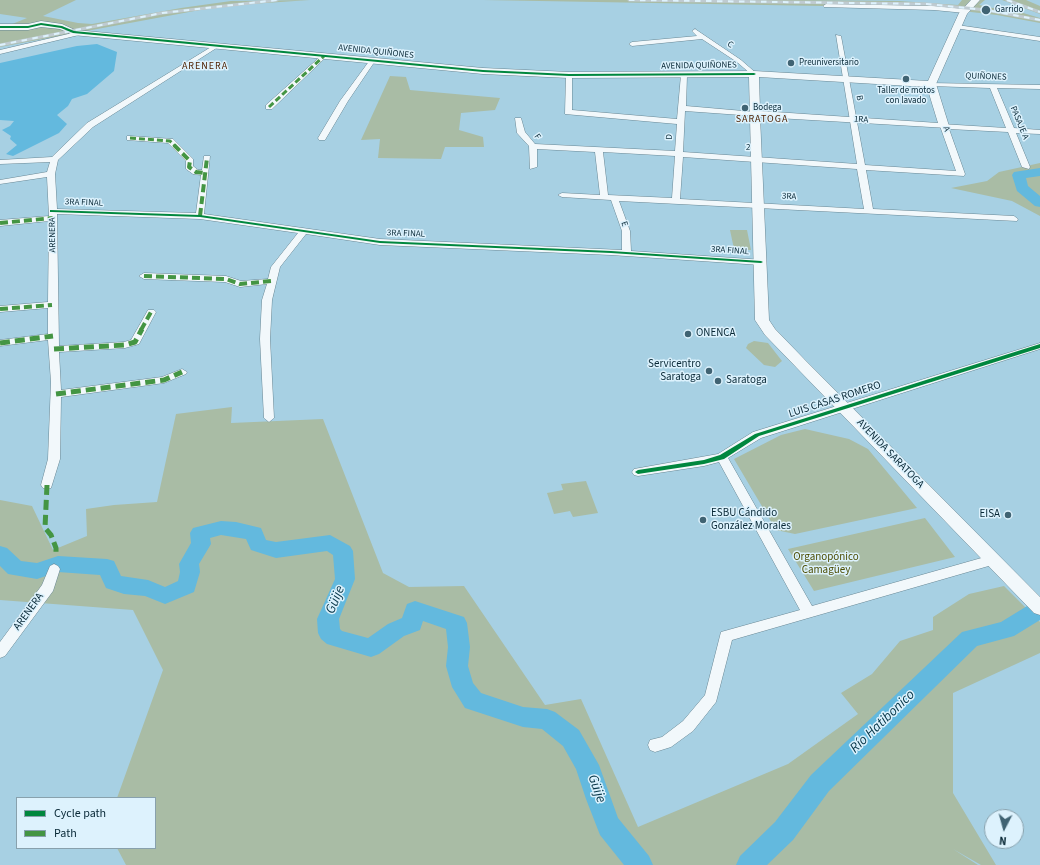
<!DOCTYPE html>
<html>
<head>
<meta charset="utf-8">
<style>
	body { margin:0 }
	#map { position:relative; width:1040px; height:865px; overflow:hidden; background:#a7d0e3; font-family:"Source Sans 3",sans-serif }
	canvas { display:block }
	.legend { position:absolute; left:16px; top:797px; width:140px; height:52px; box-sizing:border-box; background:#ddf2fd; border:1px solid #88a1ad; margin:0; padding:5px 7px; list-style:none; font-size:12px; color:#082836 }
	.legend li { display:flex; align-items:center; gap:8px; height:20px }
	.legend b { width:20px; border:1px solid #88a1ad }
	.north { position:absolute; left:984px; top:809px; width:40px; height:40px; box-sizing:border-box; background:#ddf2fd; border:1px solid #88a1ad; border-radius:50%; rotate:186deg; font-size:11px; font-weight:700; line-height:16px; text-align:center; color:#082836 }
	.north::after { content:''; display:block; margin:auto; width:14px; height:18px; background:#406373; clip-path:polygon(50% 0,100% 100%,50% 72%,0 100%) }
</style>
</head>
<body>
<div id="map">
<canvas width="1040" height="865"></canvas>
<ul class="legend">
<li><b style="height:5px;background:#00873e"></b>Cycle path</li>
<li><b style="height:5px;background:#449543"></b>Path</li>
</ul>
<div class="north">N</div>
</div>
<script>
const g = document.querySelector('canvas').getContext('2d');
g.lineJoin = 'round';
function paint(path, color) {
  g.fillStyle = color;
  g.fill(path, 'evenodd');
}
function shape(rows) {
  const path = new Path2D();
  for (const r of rows) {
    path.moveTo(r[0], r[1]);
    for (let i = 2; i < r.length; i += 2) path.lineTo(r[i], r[i + 1]);
  }
  return path;
}
function strokePath(path, color, width, dash) {
  g.strokeStyle = color;
  g.lineWidth = width;
  g.lineCap = dash ? 'butt' : 'round';
  g.setLineDash(dash || []);
  g.stroke(path);
}
function write(font, color, halo, rows, align = 'center') {
  g.font = font + ' "Source Sans 3",sans-serif';
  g.lineWidth = 3;
  g.setLineDash([]);
  g.textBaseline = 'middle';
  g.strokeStyle = halo;
  g.fillStyle = color;
  for (const [text, x, y, turn = 0] of rows) {
    g.save();
    g.translate(x, y);
    g.rotate((+turn || 0) * Math.PI / 180);
    g.textAlign = isNaN(turn) ? turn : align;
    if (halo) g.strokeText(text, 0, 0);
    g.fillText(text, 0, 0);
    g.restore();
  }
}
const green = shape([
	[0,0,76,0,43,16,78,23,92,24,181,8,231,1,310,0,236,5,200,10,0,47,0,29,27,18,0,14],
	[483,0,799,0,899,1,958,5,962,0,985,0,979,5,993,8,1000,6,1040,18,1040,23,997,15,936,8],
	[1002,0,1026,0,1040,6,1040,14],
	[390,76,406,77,410,90,500,98,495,110,461,113,459,130,483,137,484,147,445,147,441,159,378,158,380,139,361,140],
	[1040,163,1040,216,1012,201,951,188,987,181,999,172],
	[730,230,747,230,751,250,734,249],
	[754,341,768,343,782,361,775,367,764,365,746,348,748,344],
	[232,407,231,423,323,419,383,573,409,587,464,586,545,705,581,699,638,827,788,764,858,714,841,693,872,674,900,641,933,630,933,617,969,594,1004,586,1040,622,1040,653,953,693,953,793,996,865,981,865,953,849,978,865,126,865,117,848,155,848,155,798,117,798,163,670,133,610,0,600,0,500,32,506,53,550,87,536,86,509,114,505,157,502,176,414],
	[805,429,849,439,868,449,917,508,795,534,776,530,734,459,781,435],
	[586,481,598,513,573,517,570,511,554,514,547,493,563,490,561,484],
	[925,518,955,557,814,591,788,549]
]);
const water = shape([
	[97,44,117,52,114,71,87,94,72,99,68,106,57,115,67,124,59,133,13,156,6,154,17,145,10,139,11,136,2,130,10,126,14,121,0,120,0,63,77,46]
]);
const stream = shape([
	[758,855,765,865]
]);
const river = shape([
	[1040,168,1040,176,1026,178,1028,186,1040,196,1040,207,1035,206,1017,191,1012,175,1014,172,1040,168],
	[221,521,236,522,261,528,266,540,276,542,330,535,350,546,353,551,355,579,339,619,340,629,342,631,368,638,388,624,402,618,407,604,415,601,464,617,467,623,470,647,468,666,473,683,481,693,523,707,547,709,555,712,579,730,599,765,618,818,649,856,653,865,624,865,600,835,586,799,576,769,563,746,542,729,523,727,465,708,452,687,446,666,448,647,446,629,423,621,420,630,404,636,379,654,371,657,327,644,321,639,318,633,317,619,335,579,333,555,327,551,276,558,251,550,246,539,221,535,210,538,211,544,199,564,200,572,194,592,165,604,145,596,124,594,106,588,100,575,58,572,37,579,8,574,0,566,0,546,7,548,21,561,37,563,58,556,107,559,114,561,121,576,148,580,165,587,178,581,180,572,179,564,191,543,190,533,193,528,221,521],
	[1040,600,1040,620,1014,636,977,646,829,791,793,840,767,865,736,865,740,856,775,822,811,775,962,632,1001,622,1032,603,1040,600]
]);
const street = shape([
	[826,4,934,6,965,9,968,11,965,13,934,10,824,7,823,6,826,4],
	[957,25,1040,37,1040,41,955,28,955,26,957,25],
	[695,29,741,60,756,73,756,75,752,75,737,62,702,39,632,46,629,44,632,42,697,36,692,31,695,29],
	[81,31,84,33,83,34,0,54,0,50,81,31],
	[836,35,841,36,865,165,956,171,940,126,941,124,1006,128,990,88,931,86,927,84,929,83,1040,85,1040,89,997,88,1014,128,1040,130,1040,134,1016,133,1030,167,1029,169,1022,167,1008,132,949,129,965,174,964,176,866,170,873,209,1014,216,1018,219,1017,221,619,201,630,231,631,251,764,260,766,262,761,265,611,255,380,245,306,234,280,267,272,300,270,339,274,418,269,422,264,418,260,339,262,300,267,284,240,287,225,282,144,279,139,276,144,273,226,276,241,281,268,279,271,267,298,233,200,219,57,214,59,346,124,342,131,340,148,310,154,310,156,312,139,344,125,348,59,352,61,390,162,377,182,369,187,372,186,374,164,383,61,397,60,459,51,488,47,489,43,488,41,485,48,459,51,382,48,340,0,346,0,340,48,334,48,308,0,312,0,306,48,302,49,221,0,226,0,220,49,216,47,177,0,184,0,180,47,172,50,162,0,164,0,160,52,157,87,123,216,44,219,46,218,47,93,127,58,160,55,174,57,209,196,213,201,175,193,174,186,169,186,161,168,143,127,140,127,136,130,136,173,139,193,159,193,166,198,170,202,170,204,156,210,156,204,214,380,239,622,250,622,231,611,200,562,197,558,195,562,193,600,195,595,152,537,149,537,167,530,169,529,146,517,133,515,118,521,118,525,132,535,144,675,151,677,124,565,114,566,75,569,73,572,75,572,110,677,119,681,75,684,73,687,75,686,106,755,112,759,114,755,116,685,111,683,152,857,164,836,35],
	[603,152,675,156,672,198,608,195,603,152],
	[683,157,857,169,864,209,680,199,683,157],
	[322,55,327,56,272,109,266,109,266,105,322,55],
	[370,60,375,61,348,101,325,140,319,140,318,138,340,101,370,60],
	[1040,343,1040,349,761,438,728,458,812,606,992,555,996,557,998,560,996,563,992,565,732,640,716,702,693,731,671,747,655,752,650,750,648,745,650,740,662,737,683,721,705,695,721,632,800,610,719,462,704,466,638,476,634,475,632,472,634,469,718,454,753,432,1040,343],
	[54,564,58,566,60,569,53,591,5,656,0,658,0,642,42,585,50,566,54,564]
]);
const secondary = shape([
	[971,0,980,0,967,14,936,84,949,126,948,128,760,117,769,320,775,329,805,360,1040,597,1040,615,1034,613,795,366,765,335,755,320,749,77,569,78,483,74,73,35,60,29,41,27,28,30,0,30,0,24,28,24,41,21,62,24,75,30,483,68,569,72,754,71,928,81,959,13,971,0],
	[759,77,927,87,938,123,760,111,759,77]
]);
const rail = shape([
	[629,0,927,4,986,10,1040,20],
	[1007,0,1040,12],
	[0,45,162,13,277,0]
]);
const quietFar2 = shape([
	[269,107,324,56],
	[130,138,170,141,175,146]
]);
const quietFar1 = shape([
	[174,145,190,161,189,167,196,172,205,173],
	[200,216,207,158],
	[0,223,53,218],
	[144,276,226,279,240,284,272,281],
	[0,309,52,305],
	[141,330,151,312]
]);
const quiet = shape([
	[0,343,53,336],
	[54,349,125,345,135,342,142,329],
	[56,394,164,380,182,372],
	[47,485,45,528,51,535,56,548,56,555]
]);
const cycleway = shape([
	[41,23,62,26,74,31,483,70,569,74,754,73,756,74,754,75,569,76,483,72,73,33,61,28,41,25,28,28,0,28,0,26,28,26,41,23],
	[50,210,200,215,380,241,611,251,761,261,763,262,761,263,611,253,380,243,200,217,52,212,50,212,50,210],
	[1040,344,1040,348,759,436,724,459,704,464,638,474,635,472,638,470,704,460,720,455,755,434,1040,344]
]);
const markers = [
	[986,10,5,"#406373"],
	[791,63,4,"#406373"],
	[906,79,4,"#406373"],
	[745,108,4,"#406373"],
	[688,334,4,"#406373"],
	[709,371,4,"#406373"],
	[718,381,4,"#406373"],
	[1008,515,4,"#406373"],
	[703,520,4,"#406373"]
];
const farPoinames = [
	["Garrido",995,10],
	["Preuniversitario",799,63],
	["Taller de motos",906,91,"center"],
	["con lavado",906,101,"center"],
	["Bodega",753,108]
];
const farStreetnames = [
	["C",730,45,34],
	["AVENIDA QUIÑONES",376,52,6],
	["AVENIDA QUIÑONES",699,66,-1],
	["QUIÑONES",986,77,2],
	["B",859,98,80],
	["1RA",861,120,4],
	["PASAJE A",1019,123,68],
	["A",946,129,70],
	["F",537,137,55],
	["D",670,137,-88],
	["2",748,148,4],
	["3RA",789,197,3],
	["3RA FINAL",84,203,2],
	["E",624,224,71],
	["3RA FINAL",406,234,2],
	["ARENERA",53,235,-91],
	["3RA FINAL",730,251,4]
];
const farNeighbourhoodnames = [
	["ARENERA",205,67],
	["SARATOGA",762,120]
];
const poiNames = [
	["ONENCA",696,334],
	["Servicentro",701,365,"right"],
	["Saratoga",701,378,"right"],
	["Saratoga",726,381],
	["ESBU Cándido",711,514],
	["González Morales",711,527],
	["EISA",1000,515,"right"]
];
const streetNames = [
	["LUIS CASAS ROMERO",835,400,-18],
	["AVENIDA SARATOGA",890,454,46],
	["ARENERA",29,612,-54]
];
const parkNames = [
	["Organopónico",826,558],
	["Camagüey",826,571]
];
const nearWaternames = [
	["Güije",336,600,-67],
	["Río Hatibonico",883,722,-44],
	["Güije",596,789,70]
];
paint(green, '#a9bca5');
paint(water, '#63b9de');
strokePath(stream, '#63b9de', 4);
paint(river, '#63b9de');
strokePath(street, '#698794', 1);
strokePath(secondary, '#698794', 1);
paint(street, '#f2f8fb');
paint(secondary, '#f2f8fb');
strokePath(rail, '#bfcbd1', 3);
strokePath(rail, '#ddf2fd', 2, [5.5]);
strokePath(quietFar2, '#449543', 3, [6, 3]);
strokePath(quietFar1, '#449543', 4, [8, 4]);
strokePath(quiet, '#449543', 5, [10, 5]);
paint(cycleway, '#00873e');
for (const [x, y, r, color] of markers) {
  const dot = new Path2D();
  dot.arc(x, y, r, 0, 2 * Math.PI);
  g.fillStyle = color;
  g.fill(dot);
  strokePath(dot, '#ddf2fd', 1.5);
}
write('9px', '#082836', '#ddf2fd', farPoinames, 'left');
write('9px', '#082836', '#ddf2fd', farStreetnames);
g.letterSpacing = '1px';
write('10px', '#4e2001', '#ddf2fd', farNeighbourhoodnames);
g.letterSpacing = '0px';
write('11px', '#082836', '#ddf2fd', poiNames, 'left');
write('11px', '#082836', '#ddf2fd', streetNames);
write('11px', '#4d4d03', '#ddf2fd', parkNames);
write('italic 14px', '#073749', '#ddf2fd', nearWaternames);
</script>
</body>
</html>
